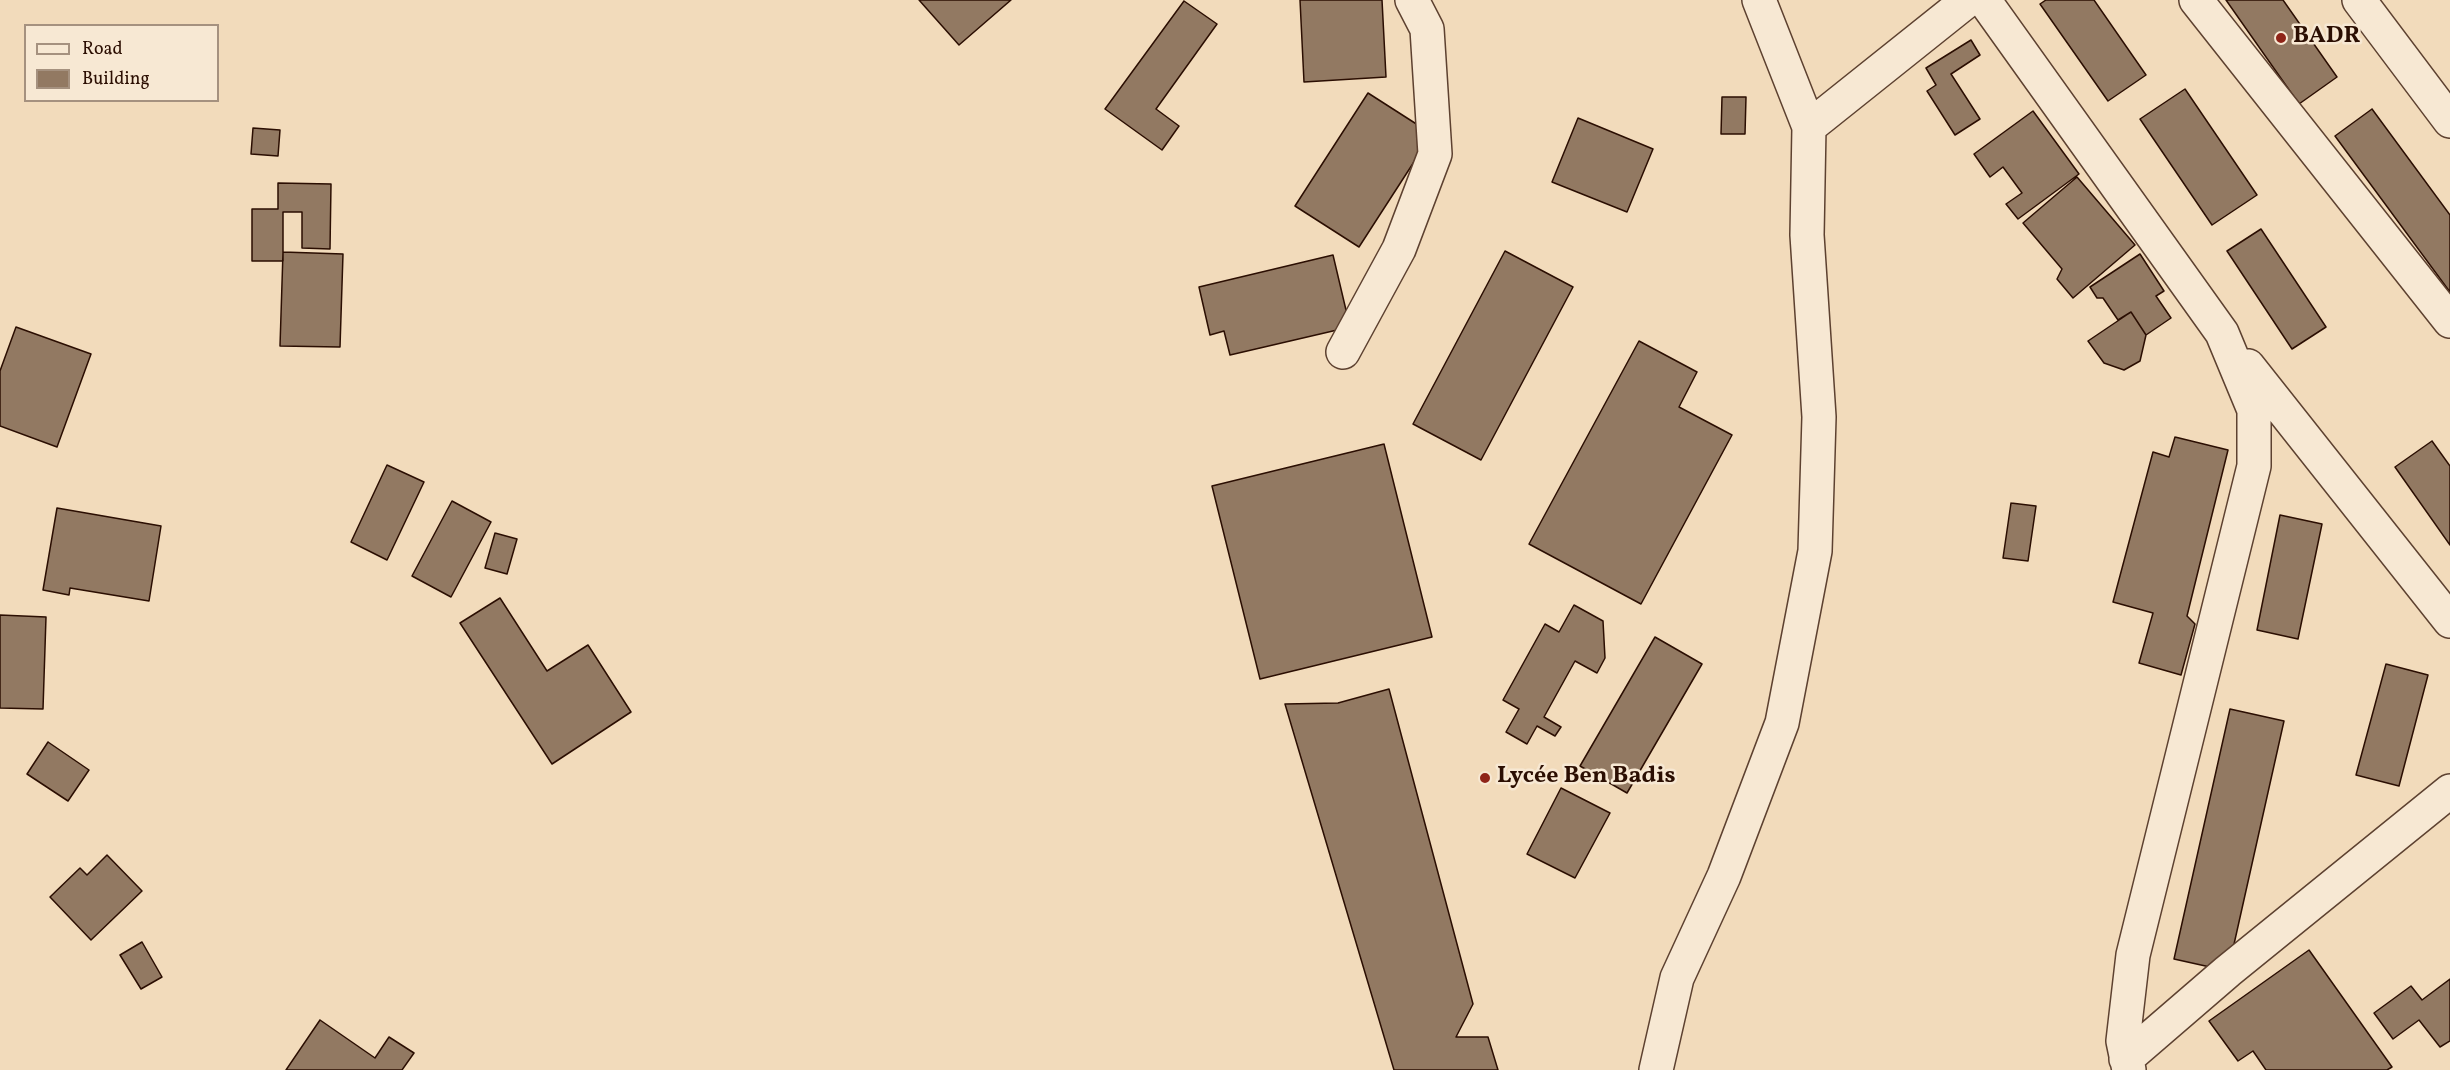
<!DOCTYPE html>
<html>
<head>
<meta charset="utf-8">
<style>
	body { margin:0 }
	#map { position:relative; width:2450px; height:1070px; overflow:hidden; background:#f2dbbb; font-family:Vollkorn,serif }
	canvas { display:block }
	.legend { position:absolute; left:24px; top:24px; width:195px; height:78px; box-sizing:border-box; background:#f7e8d3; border:2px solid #a5917f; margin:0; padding:8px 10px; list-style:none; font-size:18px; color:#2b0e02 }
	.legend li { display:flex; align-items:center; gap:12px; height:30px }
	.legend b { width:30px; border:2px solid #a5917f }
</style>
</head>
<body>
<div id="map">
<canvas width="2450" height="1070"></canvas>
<ul class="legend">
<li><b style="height:8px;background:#f7e8d3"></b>Road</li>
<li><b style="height:16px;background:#927962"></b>Building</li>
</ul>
</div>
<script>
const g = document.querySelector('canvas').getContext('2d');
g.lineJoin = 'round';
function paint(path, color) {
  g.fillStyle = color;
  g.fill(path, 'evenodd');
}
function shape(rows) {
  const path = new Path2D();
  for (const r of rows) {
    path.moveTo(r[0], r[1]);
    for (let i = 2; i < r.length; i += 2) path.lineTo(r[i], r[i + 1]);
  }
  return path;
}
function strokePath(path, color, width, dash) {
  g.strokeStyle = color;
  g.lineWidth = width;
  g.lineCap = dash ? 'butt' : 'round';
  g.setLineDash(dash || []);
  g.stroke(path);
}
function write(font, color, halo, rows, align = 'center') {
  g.font = font + ' Vollkorn,serif';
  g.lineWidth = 5;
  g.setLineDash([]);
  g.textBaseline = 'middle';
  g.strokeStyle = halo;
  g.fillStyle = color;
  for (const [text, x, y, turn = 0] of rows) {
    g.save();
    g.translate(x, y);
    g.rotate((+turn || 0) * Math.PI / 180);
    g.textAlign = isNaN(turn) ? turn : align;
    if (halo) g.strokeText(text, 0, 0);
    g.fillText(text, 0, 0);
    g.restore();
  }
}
const building = shape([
	[919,0,1011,0,959,45,919,0],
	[1300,0,1382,0,1386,77,1304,82,1300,0],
	[2046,0,2094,0,2146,75,2108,101,2040,4,2046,0],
	[2226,0,2283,0,2337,77,2299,104,2226,0],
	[1184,1,1217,24,1156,109,1179,126,1162,150,1105,109,1184,1],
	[1971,40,1980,55,1951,74,1980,119,1955,135,1927,91,1936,85,1926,68,1971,40],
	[2185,89,2257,195,2212,225,2140,119,2185,89],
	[1368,93,1432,134,1359,247,1295,206,1368,93],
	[1722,97,1746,97,1745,134,1721,134,1722,97],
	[2372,109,2450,215,2450,292,2335,136,2372,109],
	[2033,111,2079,174,2018,219,2006,204,2022,193,2003,167,1990,177,1974,154,2033,111],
	[1578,118,1653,149,1627,212,1552,182,1578,118],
	[253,128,280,130,278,156,251,154,253,128],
	[2077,177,2135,245,2073,298,2057,279,2062,269,2023,223,2077,177],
	[278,183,331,184,330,249,302,248,302,212,283,212,283,261,252,261,252,209,278,209,278,183],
	[2261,229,2326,327,2292,349,2227,251,2261,229],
	[1505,251,1573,287,1481,460,1413,424,1505,251],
	[283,252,343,254,340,347,280,346,283,252],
	[2140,254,2164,291,2156,296,2171,318,2146,335,2131,312,2118,320,2103,298,2097,298,2090,287,2140,254],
	[1333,255,1350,327,1230,355,1224,331,1210,335,1199,287,1333,255],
	[2131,312,2146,335,2140,361,2124,370,2104,363,2088,341,2131,312],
	[16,327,91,354,57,447,0,426,0,371,16,327],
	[1639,341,1697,372,1679,407,1732,435,1641,604,1529,544,1639,341],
	[2175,437,2228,450,2187,616,2195,624,2181,675,2139,663,2153,613,2113,602,2153,452,2169,457,2175,437],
	[2432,441,2450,466,2450,545,2395,467,2432,441],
	[1384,444,1432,637,1260,679,1212,486,1384,444],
	[387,465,424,482,387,560,351,542,387,465],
	[452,501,491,522,451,597,412,576,452,501],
	[2011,503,2036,506,2028,561,2003,558,2011,503],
	[57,508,161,526,149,601,70,588,69,595,43,590,57,508],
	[2280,515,2322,524,2298,639,2257,630,2280,515],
	[495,533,517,539,507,574,485,568,495,533],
	[500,598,547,671,588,645,631,712,552,764,460,623,500,598],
	[1574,605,1603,621,1605,658,1597,673,1575,661,1544,717,1561,727,1555,736,1537,726,1527,744,1506,732,1519,709,1503,700,1545,624,1559,632,1574,605],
	[0,615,46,617,43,709,0,708,0,615],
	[1655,637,1702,664,1627,793,1580,766,1655,637],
	[2386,664,2428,675,2399,786,2356,775,2386,664],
	[1389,689,1473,1004,1456,1037,1488,1037,1498,1070,1394,1070,1285,704,1338,703,1389,689],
	[2230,709,2284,721,2228,971,2174,959,2230,709],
	[48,742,89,770,68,801,27,774,48,742],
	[1561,788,1610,813,1575,878,1527,854,1561,788],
	[107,855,142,891,91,940,50,897,80,868,87,875,107,855],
	[142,942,162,977,141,989,120,955,142,942],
	[2309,950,2392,1067,2387,1070,2266,1070,2253,1051,2238,1061,2209,1021,2309,950],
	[2450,979,2450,1041,2440,1047,2419,1020,2393,1039,2374,1013,2411,986,2422,1000,2450,979],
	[320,1020,375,1058,389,1037,414,1053,402,1070,286,1070,320,1020]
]);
const street = shape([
	[1984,0,2222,333,2254,410,2254,466,2133,955,2123,1041,2129,1070],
	[2196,0,2450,321],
	[2359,0,2450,121],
	[1809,127,1968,0],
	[1343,352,1399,249,1435,154,1427,29,1412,0],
	[2248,366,2450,621],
	[2126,1059,2228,971,2450,791],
	[1656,1070,1677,978,1724,876,1782,723,1815,551,1819,417,1807,235,1809,127,1759,0]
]);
const markers = [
	[2281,38,6,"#8f2418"],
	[1485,778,6,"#8f2418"]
];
const poiNames = [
	["BADR",2293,38],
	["Lycée Ben Badis",1497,778]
];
paint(building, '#927962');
strokePath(building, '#2b0e02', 1.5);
strokePath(street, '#5d4130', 36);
strokePath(street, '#f7e8d3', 33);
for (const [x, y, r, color] of markers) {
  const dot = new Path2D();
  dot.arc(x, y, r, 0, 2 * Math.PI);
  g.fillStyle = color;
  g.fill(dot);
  strokePath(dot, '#f7e8d3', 2);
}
write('bold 24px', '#2b0e02', '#f7e8d3', poiNames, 'left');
</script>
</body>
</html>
